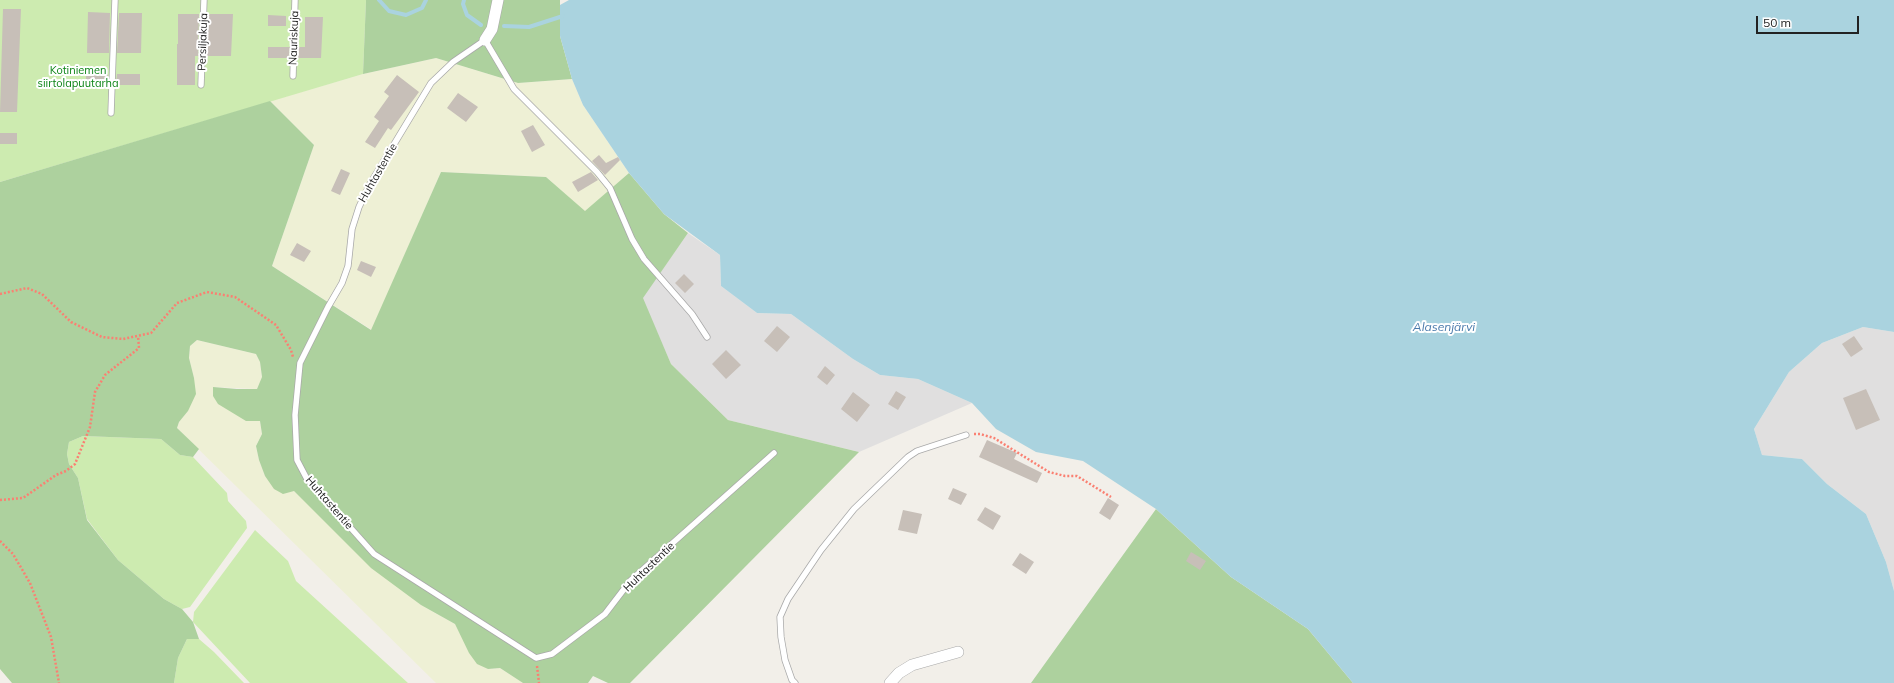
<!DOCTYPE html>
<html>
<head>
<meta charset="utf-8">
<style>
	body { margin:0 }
	#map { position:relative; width:1894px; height:683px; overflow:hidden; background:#f2efe9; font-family:Mulish,sans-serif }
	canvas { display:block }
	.scale { position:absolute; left:1756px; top:16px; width:103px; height:18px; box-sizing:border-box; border:2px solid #222; border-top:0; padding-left:5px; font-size:12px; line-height:14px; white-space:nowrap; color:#222; -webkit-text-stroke:3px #fff; paint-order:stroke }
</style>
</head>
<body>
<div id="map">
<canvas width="1894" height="683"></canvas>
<div class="scale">50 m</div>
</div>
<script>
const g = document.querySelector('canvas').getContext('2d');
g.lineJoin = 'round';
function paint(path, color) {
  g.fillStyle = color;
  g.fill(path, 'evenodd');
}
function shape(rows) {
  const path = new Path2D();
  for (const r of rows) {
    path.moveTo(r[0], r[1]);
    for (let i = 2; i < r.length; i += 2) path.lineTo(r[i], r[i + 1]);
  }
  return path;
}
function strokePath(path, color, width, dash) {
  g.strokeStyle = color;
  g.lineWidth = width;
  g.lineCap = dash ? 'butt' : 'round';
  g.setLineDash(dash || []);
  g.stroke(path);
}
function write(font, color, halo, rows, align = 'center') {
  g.font = font + ' Mulish,sans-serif';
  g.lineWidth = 4;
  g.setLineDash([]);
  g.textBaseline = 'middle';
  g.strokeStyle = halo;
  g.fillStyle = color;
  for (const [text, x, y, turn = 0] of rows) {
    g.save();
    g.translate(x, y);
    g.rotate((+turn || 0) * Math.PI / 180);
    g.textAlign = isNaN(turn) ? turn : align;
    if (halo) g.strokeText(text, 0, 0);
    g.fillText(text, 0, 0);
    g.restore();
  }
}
const residential = shape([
	[688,233,720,255,721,286,757,313,791,314,853,359,880,375,918,379,972,403,859,452,728,420,671,364,642,298],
	[1863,327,1894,332,1894,591,1886,562,1866,514,1827,484,1802,459,1762,455,1754,429,1789,372,1822,343]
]);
const farmland = shape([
	[436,58,518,83,572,79,583,105,629,173,585,212,546,177,441,172,372,330,272,266,314,145,270,101,363,74],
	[197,340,256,354,260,362,262,378,257,389,213,387,213,396,260,421,262,434,256,446,259,460,265,476,294,491,421,605,455,624,462,637,488,669,500,668,523,683,436,683,177,428,179,422,188,411,194,378,189,358,190,346]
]);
const grass = shape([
	[0,0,366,0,363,74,0,182],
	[83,436,161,439,180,455,193,457,227,493,228,501,246,521,247,528,190,607,182,609,164,599,118,560,87,519,78,478,69,464,67,454,69,442],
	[255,530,288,561,296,581,408,683,250,683,193,622,194,612],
	[187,639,199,639,214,652,244,683,174,683,178,658]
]);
const forest = shape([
	[366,0,560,0,560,36,572,79,518,83,436,58,363,74],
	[270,101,314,145,272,266,371,330,441,172,546,177,585,211,629,173,664,214,688,233,643,298,671,364,728,420,859,452,630,683,608,683,593,676,588,683,523,683,500,668,488,669,477,664,469,653,455,624,421,605,371,568,294,491,283,494,274,489,265,476,259,460,256,446,262,434,260,421,246,421,218,404,213,396,213,387,237,389,257,389,262,377,260,362,256,354,197,340,190,346,189,358,194,378,196,394,188,411,179,422,177,428,199,449,193,457,180,455,161,439,83,436,69,442,67,454,69,464,78,478,87,520,118,560,164,599,182,609,193,622,199,639,187,639,178,658,174,683,12,683,0,669,0,182],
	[1156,509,1231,577,1308,629,1353,683,1031,683]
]);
const water = shape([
	[569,0,1894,0,1894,332,1863,327,1822,343,1789,372,1754,429,1762,455,1802,459,1827,484,1866,514,1886,562,1894,591,1894,683,1353,683,1308,629,1231,577,1156,509,1083,461,1036,452,996,429,972,403,918,379,880,375,853,359,791,314,757,313,721,286,720,255,664,214,629,173,583,105,572,79,560,36,560,5]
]);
const stream = shape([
	[379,0,389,11,406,15,422,8,426,0],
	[464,0,463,4,467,15,481,25],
	[504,26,529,27,563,16]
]);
const building = shape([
	[3,9,21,9,17,112,0,112],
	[88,12,110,13,109,53,87,53],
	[119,13,142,13,141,53,117,53],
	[178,14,199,14,198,56,195,56,195,85,177,85,177,44,178,44],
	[208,14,233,14,231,56,206,56],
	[268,15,286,16,286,26,268,26],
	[305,17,323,17,321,58,298,58,298,47,305,47],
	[268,47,290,47,289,58,268,58],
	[86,74,108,74,108,85,86,85],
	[117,74,140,74,140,85,116,85],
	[397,75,419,92,391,130,388,128,375,148,365,142,379,121,374,117,389,96,384,92],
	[458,93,478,107,466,122,447,108],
	[533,125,545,145,532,152,521,131],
	[0,133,17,133,17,144,0,144],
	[599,155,606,163,618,157,620,160,605,175,592,161],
	[341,169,350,173,340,195,331,191],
	[591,172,598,180,578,192,572,182],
	[297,243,311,251,304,262,290,255],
	[361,261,376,267,371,277,357,270],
	[684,274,694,284,685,293,675,283],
	[777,326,790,337,777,352,764,341],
	[1854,336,1863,349,1851,357,1842,344],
	[726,350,741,365,726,379,712,364],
	[825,366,835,375,827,385,817,377],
	[1866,389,1880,420,1856,430,1843,398],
	[896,391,906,397,898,410,888,404],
	[853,392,870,405,857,422,841,409],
	[987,440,1017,453,1014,459,1042,473,1037,483,979,457],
	[953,488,967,494,961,505,948,499],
	[1108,498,1119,505,1110,520,1099,513],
	[985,507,1001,516,993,530,977,520],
	[903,510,922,514,917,534,898,530],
	[1191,552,1206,561,1200,570,1186,561],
	[1020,553,1034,562,1026,574,1012,565]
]);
const path = shape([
	[0,294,27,288,42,294,71,322,102,337,123,339,151,333,177,303,207,292,235,297,276,325,291,350,293,357],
	[974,434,980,434,994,438,1049,472,1065,476,1077,476,1111,497],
	[0,500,23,498,56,475,66,471,75,464,90,427,95,392,105,375,139,348,138,336],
	[0,541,13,554,30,583,51,637,59,683],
	[537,666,539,683]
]);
const service = shape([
	[293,76,295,0],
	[201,85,204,0],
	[111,113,115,0],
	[707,337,692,314,644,259,632,239,610,188,597,172,514,89,485,40,453,62,431,83,370,184,359,207,352,229,348,266,342,283,328,307,300,363,295,415,297,460,307,479,374,554,536,658,552,654,605,614,631,580,774,453],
	[795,683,792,680,785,660,781,637,780,617,788,599,821,550,854,509,908,457,917,451,966,435]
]);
const minor = shape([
	[485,40,492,29,498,0],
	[890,683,899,673,912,665,958,652]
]);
const streetNames = [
	["Nauriskuja",294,38,-88],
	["Persiljakuja",203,42,-88],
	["Huhtastentie",378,173,-60],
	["Huhtastentie",329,503,49],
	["Huhtastentie",649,567,-44]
];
const parkNames = [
	["Kotiniemen",78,71],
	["siirtolapuutarha",78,84]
];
const waterNames = [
	["Alasenjärvi",1444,327]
];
paint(residential, '#e0dfdf');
paint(farmland, '#eef0d5');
paint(grass, '#cdebb0');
paint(forest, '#add19e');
paint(water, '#aad3df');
strokePath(stream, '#aad3df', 4);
paint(building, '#c7bfb8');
strokePath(service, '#a9a9a9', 7);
strokePath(minor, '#a9a9a9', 12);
strokePath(path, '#fa8072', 2.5, [2, 2]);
strokePath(service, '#fff', 5.5);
strokePath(minor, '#fff', 11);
write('11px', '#222', '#fff', streetNames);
write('11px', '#0c8416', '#fff', parkNames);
write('italic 12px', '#4a7aab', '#fff', waterNames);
</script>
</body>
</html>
